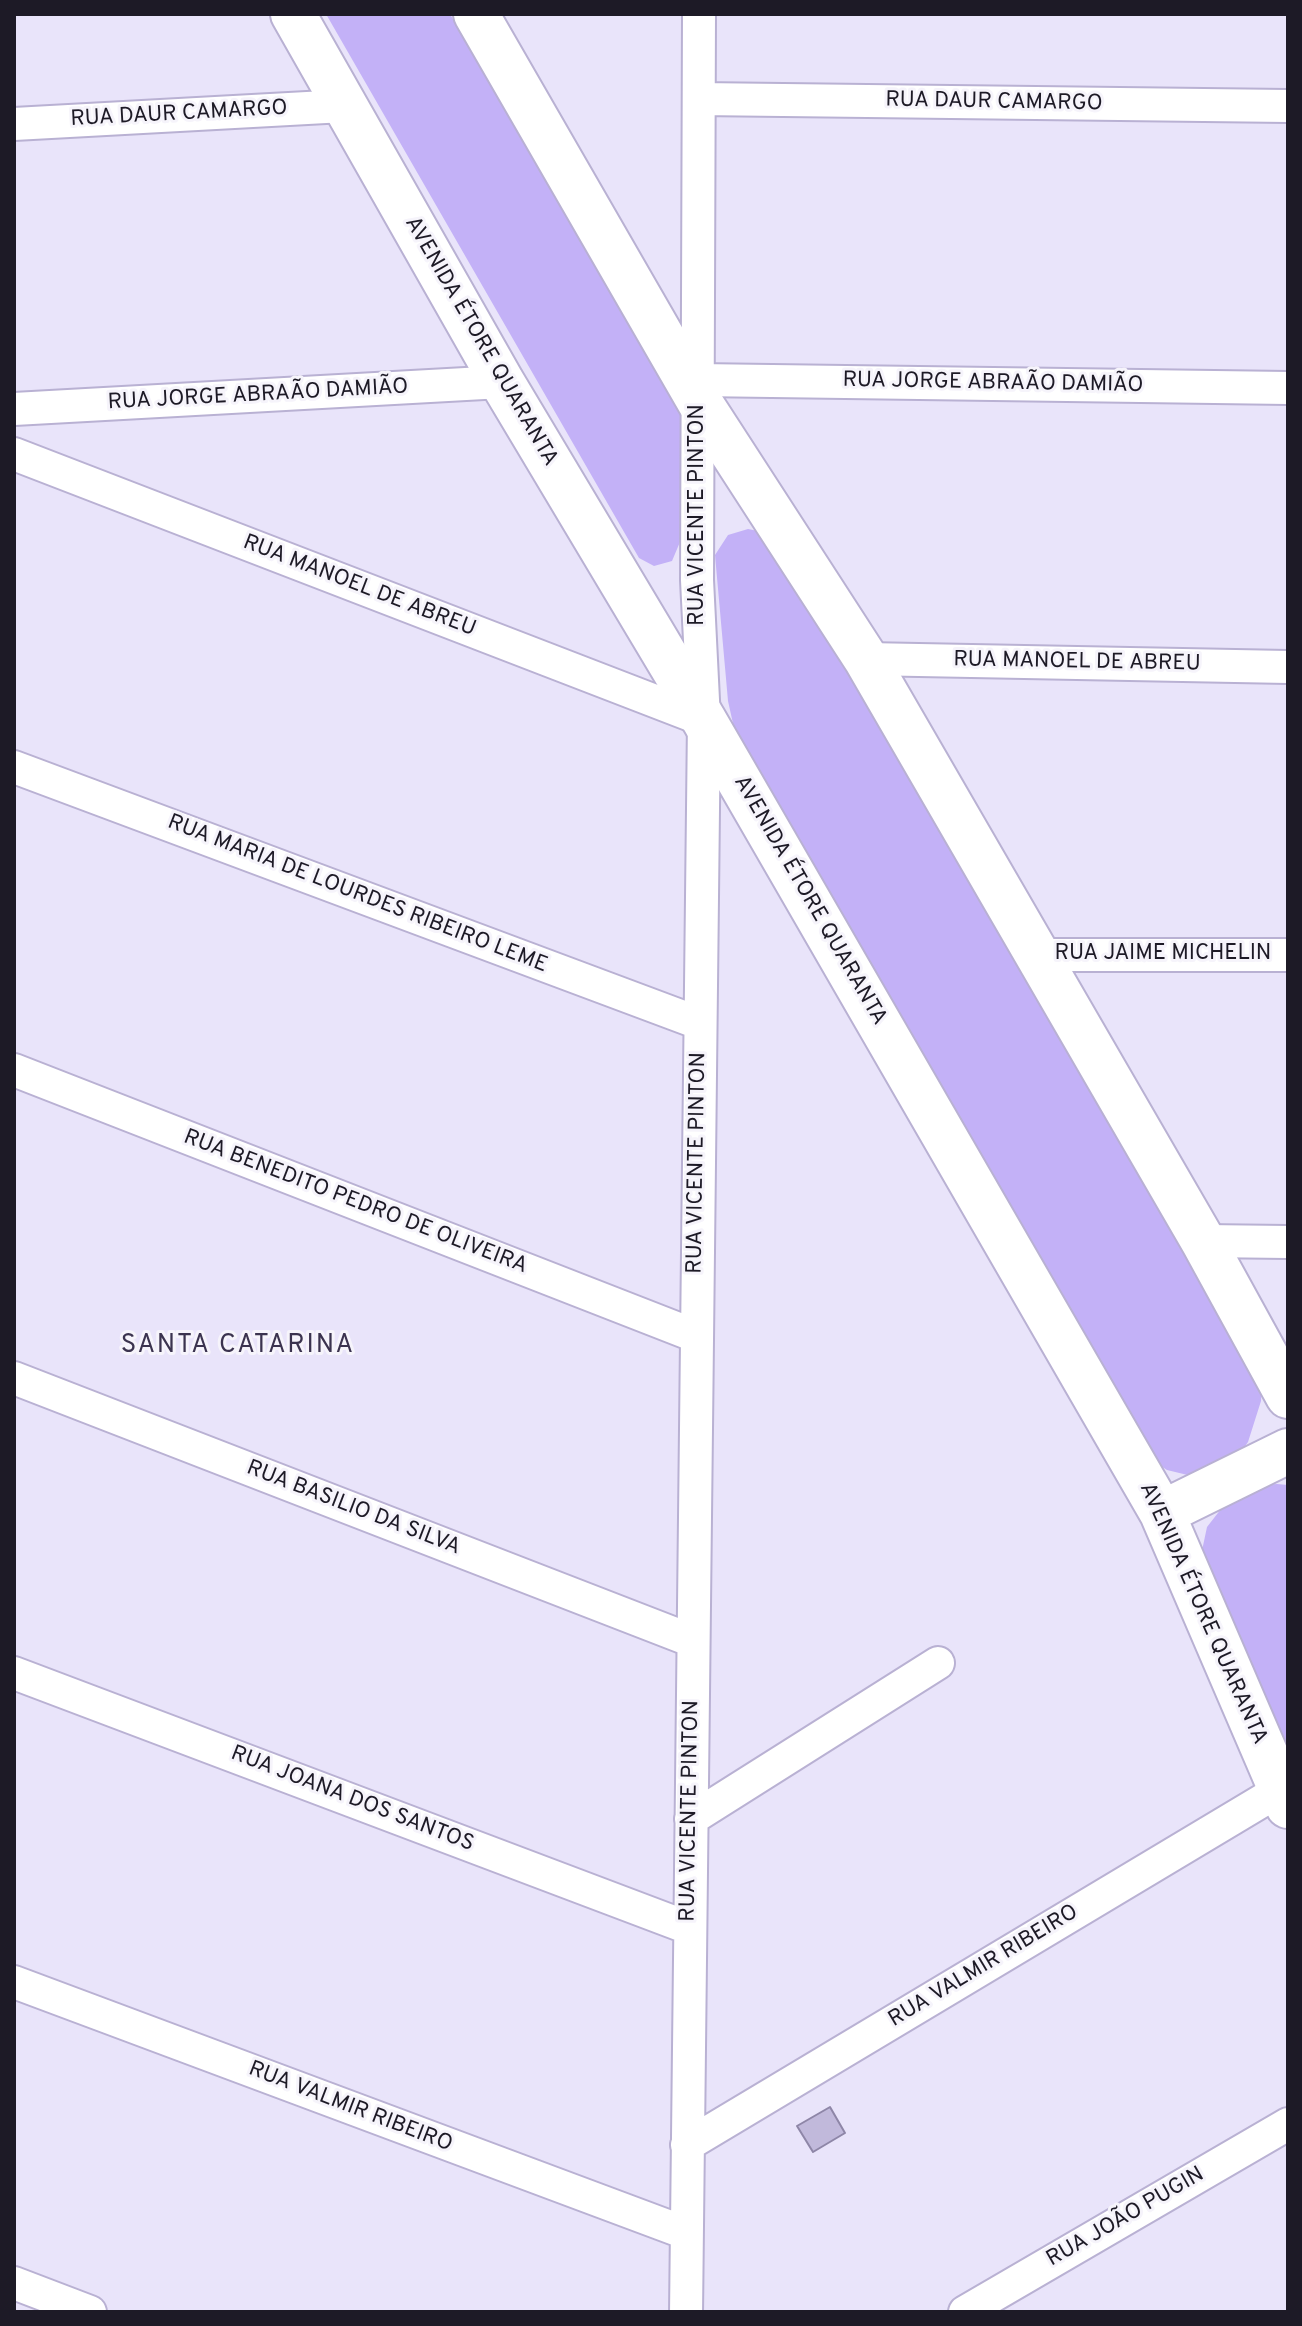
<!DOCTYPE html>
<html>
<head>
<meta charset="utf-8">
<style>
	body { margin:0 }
	#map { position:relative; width:1302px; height:2326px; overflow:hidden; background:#e9e4fa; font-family:Overpass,sans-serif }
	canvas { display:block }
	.frame { position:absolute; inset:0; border:16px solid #1d1a26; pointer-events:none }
</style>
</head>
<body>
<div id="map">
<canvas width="1302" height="2326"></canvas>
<div class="frame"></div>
</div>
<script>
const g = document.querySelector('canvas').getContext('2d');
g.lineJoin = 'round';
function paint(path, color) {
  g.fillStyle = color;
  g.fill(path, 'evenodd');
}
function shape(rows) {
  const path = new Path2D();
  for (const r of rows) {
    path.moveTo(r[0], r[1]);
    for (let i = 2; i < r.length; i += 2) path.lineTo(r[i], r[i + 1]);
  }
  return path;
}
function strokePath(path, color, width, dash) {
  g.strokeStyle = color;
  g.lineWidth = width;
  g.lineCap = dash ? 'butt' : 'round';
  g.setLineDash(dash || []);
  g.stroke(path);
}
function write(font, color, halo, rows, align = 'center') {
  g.font = font + ' Overpass,sans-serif';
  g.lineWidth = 6;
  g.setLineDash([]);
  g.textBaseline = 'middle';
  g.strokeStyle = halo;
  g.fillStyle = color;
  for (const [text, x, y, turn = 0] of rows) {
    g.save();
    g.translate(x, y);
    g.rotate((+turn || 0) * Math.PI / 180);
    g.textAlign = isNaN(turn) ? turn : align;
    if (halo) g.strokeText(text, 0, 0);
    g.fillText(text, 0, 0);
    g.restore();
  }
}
const green = shape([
	[326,14,450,14,681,408,680,542,672,561,654,566,639,558],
	[748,529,758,531,773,543,1262,1378,1261,1401,1248,1442,1236,1459,1200,1478,1167,1470,1153,1461,736,737,728,701,715,555,728,535],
	[1277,1484,1288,1485,1288,1755,1200,1560,1207,1527,1228,1500,1260,1485]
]);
const building = shape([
	[830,2107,845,2133,813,2152,797,2126,830,2107]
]);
const street = shape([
	[699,99,1288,106],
	[14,124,344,106],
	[698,380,1288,388],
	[14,409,502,382],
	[14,454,704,720],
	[866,659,1288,667],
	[14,767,699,1023],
	[1037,955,1288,955],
	[14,1070,696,1336],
	[1203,1241,1288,1242],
	[14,1378,693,1641],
	[14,1673,689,1928],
	[691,1819,938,1663],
	[14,1982,686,2233],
	[687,2145,1280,1790],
	[14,2283,90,2312],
	[686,2312,704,720,697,580,699,14],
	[965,2312,1288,2124]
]);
const secondary = shape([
	[293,14,502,382,704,720,1162,1513,1288,1806],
	[476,14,699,401,866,659,1203,1241,1288,1396],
	[1162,1513,1288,1451]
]);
const streetNames = [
	["RUA DAUR CAMARGO",994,103,1],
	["RUA DAUR CAMARGO",179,115,-3],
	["AVENIDA ÉTORE QUARANTA",480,342,60],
	["RUA JORGE ABRAÃO DAMIÃO",993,384,1],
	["RUA JORGE ABRAÃO DAMIÃO",258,396,-3],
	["RUA VICENTE PINTON",699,515,-90],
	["RUA MANOEL DE ABREU",359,587,21],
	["RUA MANOEL DE ABREU",1077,663,1],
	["RUA MARIA DE LOURDES RIBEIRO LEME",357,895,21],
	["AVENIDA ÉTORE QUARANTA",809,901,60],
	["RUA JAIME MICHELIN",1163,955],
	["RUA VICENTE PINTON",698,1163,-89],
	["RUA BENEDITO PEDRO DE OLIVEIRA",355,1203,21],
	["RUA BASILIO DA SILVA",353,1509,21],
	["AVENIDA ÉTORE QUARANTA",1202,1614,66],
	["RUA JOANA DOS SANTOS",352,1800,21],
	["RUA VICENTE PINTON",691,1811,-89],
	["RUA VALMIR RIBEIRO",984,1967,-31],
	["RUA VALMIR RIBEIRO",350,2108,21],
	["RUA JOÃO PUGIN",1126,2218,-30]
];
const quarterNames = [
	["SANTA CATARINA",238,1347]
];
paint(green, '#c3b1f7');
paint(building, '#c1b9db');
strokePath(building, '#8e86a7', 2);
strokePath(street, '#b9b1d3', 36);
strokePath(secondary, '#b9b1d3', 48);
strokePath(street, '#fff', 32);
strokePath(secondary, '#fff', 44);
write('22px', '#1d1a26', '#f6f4fb', streetNames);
g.letterSpacing = '2px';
write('26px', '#3b334f', '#f6f4fb', quarterNames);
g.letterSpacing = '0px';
</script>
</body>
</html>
